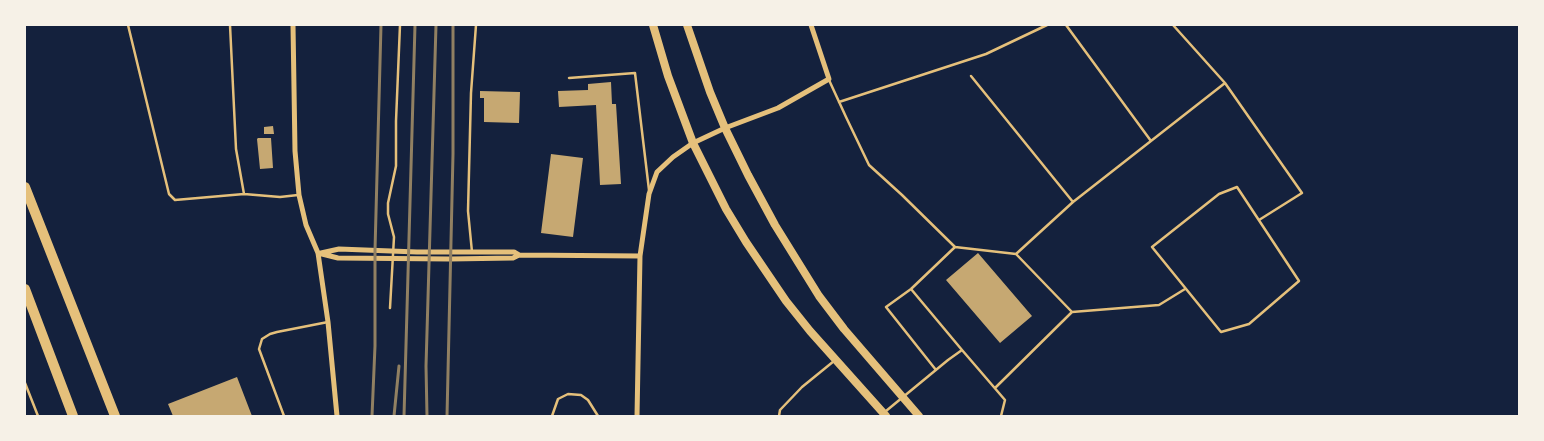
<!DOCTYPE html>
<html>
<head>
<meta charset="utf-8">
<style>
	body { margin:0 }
	#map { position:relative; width:1544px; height:441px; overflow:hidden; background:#14213d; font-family:Raleway,sans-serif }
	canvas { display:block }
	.frame { position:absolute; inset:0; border:26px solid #f6f1e7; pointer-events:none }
</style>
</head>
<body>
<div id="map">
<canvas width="1544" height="441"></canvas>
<div class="frame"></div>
</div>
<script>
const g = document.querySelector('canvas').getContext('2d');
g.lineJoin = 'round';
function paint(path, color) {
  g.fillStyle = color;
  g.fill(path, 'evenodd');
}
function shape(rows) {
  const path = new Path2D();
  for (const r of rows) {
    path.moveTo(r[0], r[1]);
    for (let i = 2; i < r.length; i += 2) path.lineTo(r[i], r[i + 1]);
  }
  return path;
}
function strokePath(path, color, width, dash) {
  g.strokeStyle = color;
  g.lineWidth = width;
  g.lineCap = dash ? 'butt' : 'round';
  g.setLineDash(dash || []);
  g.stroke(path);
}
const building = shape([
	[611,82,612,104,616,104,621,184,600,185,596,105,559,107,558,91,588,90,588,84],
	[480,91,520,92,519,123,484,122,484,98,480,98],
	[273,126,274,134,264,134,264,127],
	[258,138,271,138,273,168,260,169,257,139],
	[551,154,583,158,573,237,541,233],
	[978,253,1032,316,1000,343,946,280],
	[237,377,252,416,173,416,168,404]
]);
const service = shape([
	[128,25,169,194,175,200,244,194],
	[230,25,236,149,244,194,280,197,298,195],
	[1066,25,1151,141],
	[971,76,1073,202],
	[569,78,635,73,649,190],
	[829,80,846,117,869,165,902,195,955,247,911,289,886,307,936,370],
	[1225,83,1302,193,1259,220],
	[839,102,986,54,1047,25],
	[1237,187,1299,281,1249,324,1221,332,1152,247,1219,194,1237,187],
	[955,247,1016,254,1072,312],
	[472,252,468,211,471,93,476,25],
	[1016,254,1073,202,1225,83,1173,25],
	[911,289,962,350],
	[390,308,394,237,388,214,388,203,396,166,396,121,400,25],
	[25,383,38,416],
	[995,388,1072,312,1159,305,1185,289],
	[886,411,948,360,962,350,1005,400,1001,416],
	[284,416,259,349,262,339,270,334,277,332,328,322],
	[552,416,558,399,568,394,581,395,588,400,598,416],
	[779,416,780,410,802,387,834,361]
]);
const minor = shape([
	[293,25,295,151,299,195,306,225,318,253,328,322,337,416],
	[318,253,338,258,450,259,513,258,519,255,640,256],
	[321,253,339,249,417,252,514,252,519,255],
	[637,416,640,256,649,194,657,172,673,157,693,143,725,128,778,108,829,79,811,25]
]);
const secondary = shape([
	[653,25,668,76,693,143,726,209,746,242,786,301,810,331,886,416],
	[687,25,710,92,725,128,748,175,775,225,819,296,844,329,919,416]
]);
const motorway = shape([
	[25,187,115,416],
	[25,289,73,416]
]);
const rail = shape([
	[372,416,375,346,375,250,381,25],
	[394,416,399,366],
	[404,416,415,25],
	[427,416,426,366,436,25],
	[447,416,453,154,453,25]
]);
paint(building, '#c6a872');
strokePath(service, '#e5c07b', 2.5);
strokePath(minor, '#e5c07b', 5);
strokePath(secondary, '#e5c07b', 8);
strokePath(motorway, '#e5c07b', 10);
strokePath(rail, '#918062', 3);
</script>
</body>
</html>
